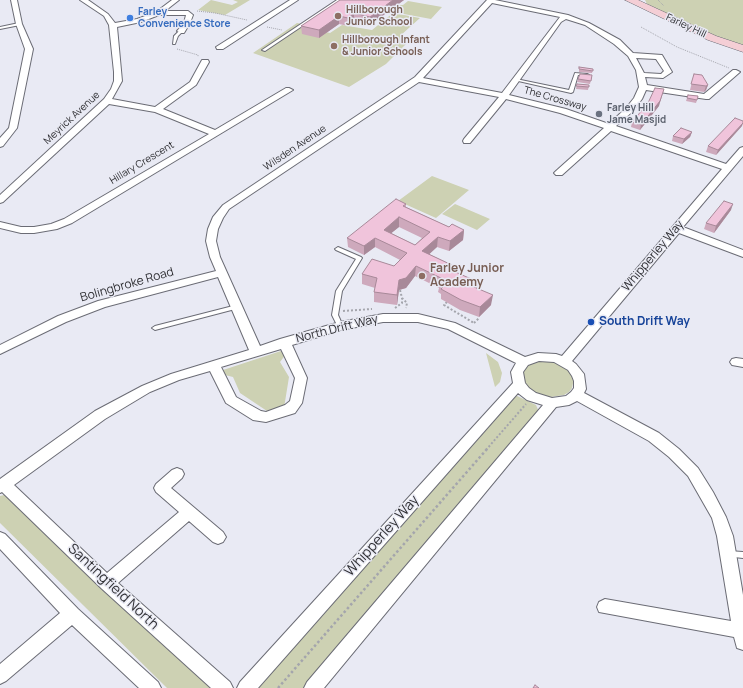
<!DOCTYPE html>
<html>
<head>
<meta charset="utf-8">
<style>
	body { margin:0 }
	canvas { display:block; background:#e9eaf4 }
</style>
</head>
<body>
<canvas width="743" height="688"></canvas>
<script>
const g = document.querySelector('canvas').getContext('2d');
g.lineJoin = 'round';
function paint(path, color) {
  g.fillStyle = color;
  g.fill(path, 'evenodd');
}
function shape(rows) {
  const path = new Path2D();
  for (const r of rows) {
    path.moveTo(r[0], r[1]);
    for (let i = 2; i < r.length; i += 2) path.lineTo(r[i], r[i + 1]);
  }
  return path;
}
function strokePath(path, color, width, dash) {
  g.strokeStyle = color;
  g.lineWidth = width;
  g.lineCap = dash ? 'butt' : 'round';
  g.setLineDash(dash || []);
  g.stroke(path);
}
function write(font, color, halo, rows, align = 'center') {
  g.font = font + ' Manrope,sans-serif';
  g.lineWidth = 3;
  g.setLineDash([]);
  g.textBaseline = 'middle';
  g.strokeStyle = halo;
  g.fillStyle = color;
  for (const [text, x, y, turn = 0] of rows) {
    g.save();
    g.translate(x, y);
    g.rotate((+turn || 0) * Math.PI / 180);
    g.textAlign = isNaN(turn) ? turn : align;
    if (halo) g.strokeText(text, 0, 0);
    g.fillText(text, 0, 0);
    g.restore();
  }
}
const green = shape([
	[211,0,232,5,238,2,233,0,250,0,225,15,198,10],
	[645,0,743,0,743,47,714,37,647,4],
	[408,1,442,7,431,19,393,12,400,5,403,5],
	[393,13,420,18,400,36,411,39,386,64,349,87,253,53,297,23,312,26,310,28,330,33,342,25,372,30],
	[432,176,469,190,436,218,398,201],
	[455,204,490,219,477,230,442,214],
	[284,350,286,354,280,362,289,377,284,408,270,413,240,393,233,377,221,374,220,371],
	[486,353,498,362,502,373,500,382,495,387],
	[544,358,564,364,574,378,572,388,569,392,564,395,551,397,536,394,526,386,521,371,527,363],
	[515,395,536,405,539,412,305,688,252,688],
	[4,495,10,495,212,688,167,688,0,523,0,496]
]);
const pathFar2 = shape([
	[658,0,664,6],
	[197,11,215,13,247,20],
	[267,27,282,30],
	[641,27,677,47,729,68],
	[177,49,198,55,198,57]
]);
const pathFar1 = shape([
	[400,290,402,298,407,303,406,308],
	[447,302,444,305,474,323],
	[395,308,402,303,402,298],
	[343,311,372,309],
	[474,323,479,318],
	[486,450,526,404]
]);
const path = shape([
	[278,688,487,449]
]);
const service = shape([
	[337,0,341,0,265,51,262,50,337,0],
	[19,23,20,23,20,25,0,29,0,27,19,23],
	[180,30,183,31,178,36,175,44,173,44,174,36,180,30],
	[575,73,587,74,589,75,587,76,578,75,573,92,571,93,514,80,516,79,569,90,575,73],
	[338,247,361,257,362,258,342,291,338,315,343,326,340,328,338,327,332,315,336,291,356,259,336,250,335,249,338,247],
	[237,305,239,306,240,307,239,308,155,330,152,328,155,326,237,305],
	[728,551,743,552,743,558,725,556,724,554,725,552,728,551]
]);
const minor = shape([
	[11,0,17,0,22,24,33,49,17,128,3,146,0,147,0,138,9,128,25,49,16,24,11,0],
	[80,0,88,0,108,14,115,23,137,19,156,12,172,0,179,0,165,11,188,11,193,15,190,23,184,33,181,33,177,31,184,23,186,15,159,15,141,22,117,27,122,81,112,99,155,107,190,82,202,60,208,60,209,62,196,85,163,109,215,130,286,88,289,88,293,90,72,223,57,229,34,233,21,233,0,228,0,222,21,227,34,227,51,224,64,219,209,134,155,112,109,104,3,202,0,203,0,195,104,99,111,89,114,81,114,72,109,25,104,16,80,0],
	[290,0,298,0,223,49,217,49,216,47,290,0],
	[487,0,495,0,568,15,589,23,620,40,633,53,662,55,672,72,663,78,645,77,647,85,704,94,733,70,736,70,740,72,709,99,706,99,646,90,642,99,632,112,616,126,726,164,740,148,743,147,743,156,683,227,743,250,743,257,679,233,572,361,576,364,584,374,586,389,584,393,659,433,679,449,698,468,713,492,726,517,733,536,743,595,743,650,737,648,734,637,599,612,597,607,599,602,605,599,731,621,717,536,712,518,688,476,669,457,649,441,577,401,569,405,556,407,324,688,304,688,307,682,543,405,527,400,518,393,258,688,237,688,240,682,513,383,511,372,516,363,448,329,418,322,383,322,341,330,292,345,307,378,302,403,295,413,266,422,253,420,226,403,210,371,179,380,150,392,105,419,14,485,107,573,179,512,156,492,154,488,156,484,172,470,177,468,182,470,184,474,182,478,171,488,223,532,226,537,223,542,218,544,213,542,189,521,118,583,230,682,233,688,211,688,101,588,2,492,0,493,0,479,95,411,142,386,171,374,249,350,218,277,105,307,66,322,0,354,0,345,58,316,98,301,216,271,210,257,206,241,208,229,213,217,223,205,415,77,487,0],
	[492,3,560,17,502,93,423,78,492,3],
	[566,19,585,25,614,44,628,56,636,70,639,87,634,98,626,108,609,124,566,109,509,95,561,22,566,19],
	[636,58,656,59,664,71,661,74,644,73,636,58],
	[419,82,499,97,464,139,463,141,464,143,470,143,506,99,560,113,604,128,556,171,554,173,556,175,562,175,611,131,722,169,562,356,556,354,538,353,525,357,455,323,418,314,383,314,340,322,280,339,260,346,220,257,216,241,218,229,223,218,229,209,419,82],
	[281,349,295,378,290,401,285,405,266,412,261,411,236,397,221,367,281,349],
	[539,361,554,362,568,370,572,376,574,381,574,388,571,392,566,396,552,398,536,393,529,388,525,383,523,372,528,365,539,361],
	[736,358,743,359,743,367,732,365,730,362,732,359,736,358],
	[0,532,5,534,78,609,158,682,161,688,139,688,72,625,6,681,0,684,0,664,60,613,0,549,0,532]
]);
const secondary = shape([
	[625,0,638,0,716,36,743,45,743,52,708,40,625,0]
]);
const wall = shape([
	[340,0,404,0,370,25,354,21,348,26,339,24,319,38,302,34,301,26],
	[579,67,593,69,592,73,579,72],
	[694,74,708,85,706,90,704,92,690,90],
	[592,75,590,84,577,82,578,79],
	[577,84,589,85,588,90,576,89],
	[688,95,697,100,696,103,686,101],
	[659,106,640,130,631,127,632,122],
	[742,126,716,155,706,152,708,146],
	[692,132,690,137,682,144,672,141,673,136],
	[406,204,406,207,449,227,464,230,463,240,449,251,437,247,429,254,454,266,454,272,478,282,477,289,491,305,479,317,460,310,441,299,441,294,438,292,439,288,415,276,406,288,399,290,397,305,374,302,374,292,375,288,362,284,362,274,394,266,400,260,375,247,364,255,348,247,347,238],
	[399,227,422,238,415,245,391,233],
	[731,210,714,233,704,229,706,223]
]);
const shadedWall = shape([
	[393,0,404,0,370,25,370,17],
	[354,13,354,21,348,26,348,18],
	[339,16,339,24,319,38,319,30],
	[708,85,706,90,704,92,706,86],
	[664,89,659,106,640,130,641,125],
	[743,123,742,126,716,155,718,150],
	[692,132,690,137,682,144,684,139],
	[733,204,731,210,714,233,716,226],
	[399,217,399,227,384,239,384,230],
	[464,230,463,240,449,251,450,241],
	[438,237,437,247,422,261,422,251],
	[375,238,375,247,364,255,364,246],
	[416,266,415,276,406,288,399,290,397,305,397,295,399,280],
	[454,266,453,276,451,270],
	[478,282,476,292,474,287],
	[493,295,491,305,479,317,480,307]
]);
const building = shape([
	[340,0,393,0,370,17,354,13,348,18,339,16,319,30,301,26,340,0],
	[579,67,593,69,593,71,579,69,579,67],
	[580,74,592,75,591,81,578,79,580,74],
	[694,74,702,75,708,85,706,86,691,84,694,74],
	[577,84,589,85,589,87,576,86,577,84],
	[655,88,664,89,660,101,641,125,632,122,648,103,655,88],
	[688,95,698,96,697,100,687,98,688,95],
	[735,118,743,121,743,123,718,150,708,146,735,118],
	[681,128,692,132,684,139,673,136,681,128],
	[396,199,406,204,403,206,449,227,452,224,464,230,450,241,438,237,422,251,454,266,451,270,478,282,474,287,493,295,480,307,461,300,441,289,445,285,439,282,443,279,416,266,406,278,399,280,397,295,374,292,377,278,362,274,372,259,394,266,407,253,375,238,364,246,347,238,396,199],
	[399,217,430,232,415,245,384,230,399,217],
	[724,201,733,204,716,226,706,223,724,201],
	[535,685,539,688,533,688,535,685]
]);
const markers = [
	[338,16,4,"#8d6e63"],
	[130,18,4,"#3f7fe0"],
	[334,46,4,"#8d6e63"],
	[599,114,4,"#6b7280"],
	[422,276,4,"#8d6e63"],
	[591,322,4,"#1a4fb4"]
];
const farEducationnames = [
	["Hillborough",346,10],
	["Junior School",346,22],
	["Hillborough Infant",342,40],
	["& Junior Schools",342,52]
];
const farShopnames = [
	["Farley",138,12],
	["Convenience Store",138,24]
];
const farStreetnames = [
	["Farley Hill",686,26,25],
	["The Crossway",555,99,16],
	["Meyrick Avenue",72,118,-43],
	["Wilsden Avenue",295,148,-34],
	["Hillary Crescent",142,163,-31]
];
const farWorshipnames = [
	["Farley Hill",607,108],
	["Jame Masjid",607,120]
];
const streetNames = [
	["Whipperley Way",653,256,-50],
	["Bolingbroke Road",127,285,-16],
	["North Drift Way",337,329,-14]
];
const educationNames = [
	["Farley Junior",430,269],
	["Academy",430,283]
];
const transitNames = [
	["South Drift Way",599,322]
];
const nearStreetnames = [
	["Whipperley Way",382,536,-48],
	["Santingfield North",113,587,43]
];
paint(green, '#cdd1b3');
strokePath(service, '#6b6c75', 2);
strokePath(minor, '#6b6c75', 2);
strokePath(secondary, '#6b6c75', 1);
strokePath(pathFar2, '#a4a5ac', 1, [1, 1]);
strokePath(pathFar1, '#a4a5ac', 2, [2, 2]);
strokePath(path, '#a4a5ac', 2.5, [2.5, 2.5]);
paint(service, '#fff');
paint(minor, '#fff');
paint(secondary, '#f4ced5');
paint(wall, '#cea9bc');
paint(shadedWall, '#a88999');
paint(building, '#f0c4db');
strokePath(building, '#a88999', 1);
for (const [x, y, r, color] of markers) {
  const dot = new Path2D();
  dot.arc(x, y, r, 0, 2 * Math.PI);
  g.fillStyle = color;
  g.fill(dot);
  strokePath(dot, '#e9eaf4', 1.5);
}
write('bold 10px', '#785e54', '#e9eaf4', farEducationnames, 'left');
write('bold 10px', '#366cbe', '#e9eaf4', farShopnames, 'left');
write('10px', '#2f2f33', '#e9eaf4', farStreetnames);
write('bold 10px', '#5b616d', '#e9eaf4', farWorshipnames, 'left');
write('12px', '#2f2f33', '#e9eaf4', streetNames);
write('bold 12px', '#785e54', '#e9eaf4', educationNames, 'left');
write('bold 12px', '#164399', '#e9eaf4', transitNames, 'left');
write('14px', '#2f2f33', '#e9eaf4', nearStreetnames);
</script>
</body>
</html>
